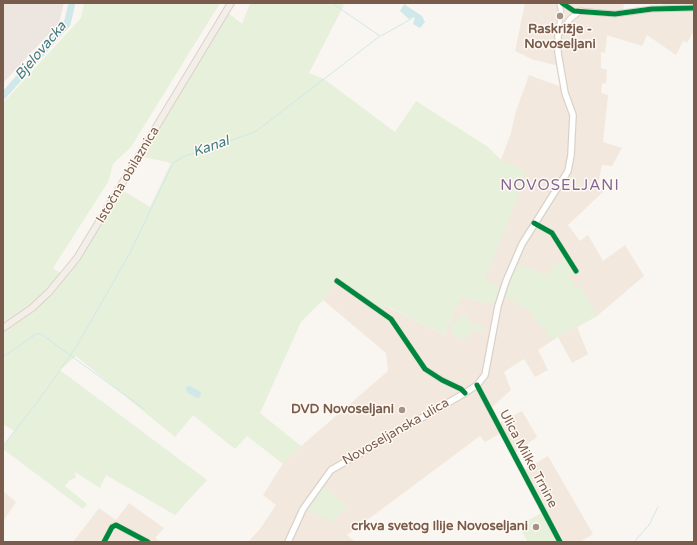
<!DOCTYPE html>
<html>
<head>
<meta charset="utf-8">
<style>
	body { margin:0 }
	#map { position:relative; width:697px; height:545px; overflow:hidden; background:#f9f5f0; font-family:"Varela Round",sans-serif }
	canvas { display:block }
	.frame { position:absolute; inset:0; border:4px solid #7a5c4d; pointer-events:none }
</style>
</head>
<body>
<div id="map">
<canvas width="697" height="545"></canvas>
<div class="frame"></div>
</div>
<script>
const g = document.querySelector('canvas').getContext('2d');
g.lineJoin = 'round';
function paint(path, color) {
  g.fillStyle = color;
  g.fill(path, 'evenodd');
}
function shape(rows) {
  const path = new Path2D();
  for (const r of rows) {
    path.moveTo(r[0], r[1]);
    for (let i = 2; i < r.length; i += 2) path.lineTo(r[i], r[i + 1]);
  }
  return path;
}
function strokePath(path, color, width, dash) {
  g.strokeStyle = color;
  g.lineWidth = width;
  g.lineCap = dash ? 'butt' : 'round';
  g.setLineDash(dash || []);
  g.stroke(path);
}
function write(font, color, halo, rows, align = 'center') {
  g.font = font + ' "Varela Round",sans-serif';
  g.lineWidth = 3;
  g.setLineDash([]);
  g.textBaseline = 'middle';
  g.strokeStyle = halo;
  g.fillStyle = color;
  for (const [text, x, y, turn = 0] of rows) {
    g.save();
    g.translate(x, y);
    g.rotate((+turn || 0) * Math.PI / 180);
    g.textAlign = isNaN(turn) ? turn : align;
    if (halo) g.strokeText(text, 0, 0);
    g.fillText(text, 0, 0);
    g.restore();
  }
}
const residential = shape([
	[525,3,624,3,623,13,660,9,663,3,694,3,694,31,687,43,683,41,676,55,647,35,642,46,607,35,605,53,601,52,601,68,607,70,606,84,602,83,601,93,608,95,603,142,622,148,612,166,602,165,598,184,604,191,568,225,580,241,588,235,603,261,625,245,644,276,597,316,577,327,588,354,572,363,558,337,538,350,548,370,535,377,524,359,504,372,511,390,489,410,497,424,522,411,537,437,513,454,523,471,548,456,593,534,580,542,528,542,519,525,544,512,501,433,485,442,480,436,347,535,355,542,248,542,260,529,276,505,263,495,286,459,388,371,386,353,323,300,335,282,337,281,381,311,384,305,444,335,461,296,486,304,487,301,496,303,484,280,501,160,511,133,515,114,529,75,564,88,560,66,534,60,515,51],
	[3,491,16,502,4,520,3,519],
	[129,503,164,528,155,538,161,542,73,542,99,508,116,520]
]);
const industrial = shape([
	[3,3,64,3,59,23,3,83]
]);
const green = shape([
	[84,3,220,3,131,147,113,164,108,182,53,268,63,275,120,189,150,207,171,163,139,156,226,11,242,24,250,3,340,3,344,5,309,73,324,79,395,132,416,101,488,147,501,160,527,171,498,248,484,279,502,287,496,304,487,301,486,304,461,296,444,335,385,305,381,311,337,281,323,300,301,322,260,413,301,446,283,464,247,436,235,449,193,415,175,437,76,356,60,370,207,480,175,515,106,475,100,488,75,472,76,478,70,480,65,486,87,504,83,509,3,449,3,446,14,431,3,424,3,103,81,18],
	[566,255,576,271,569,275,576,288,580,285,597,316,553,340,528,311,514,301,501,295,514,262,545,275],
	[460,315,466,315,473,326,478,324,487,330,472,332,464,339,453,335,451,332,450,324,454,324],
	[322,486,348,506,332,522,309,510],
	[544,512,560,542,528,542,519,526]
]);
const water = shape([
	[404,4,422,16,425,22,420,28,413,24,415,17,409,19,400,11],
	[187,386,190,386,201,392,200,397,197,398,188,393,186,389]
]);
const stream = shape([
	[381,36,411,19],
	[3,95,4,95],
	[3,357,36,334,41,334,144,409],
	[3,446,39,400,76,347,130,253,173,163,185,156,255,132,380,36,335,5,335,3],
	[634,542,649,525,658,507]
]);
const river = shape([
	[3,96,67,24,72,3]
]);
const minor = shape([
	[562,3,574,11,580,11],
	[558,35,561,11,559,3],
	[534,223,552,233,576,271],
	[337,281,391,319,425,369,442,380,461,389,465,393],
	[477,385,560,542],
	[104,542,112,527,116,525,148,542]
]);
const tertiary = shape([
	[558,35,570,19,580,11,615,14,652,9,694,8]
]);
const secondary = shape([
	[288,542,303,509,331,470,465,393,477,385,485,375,498,306,506,281,522,244,568,171,571,155,573,115,565,93,558,53,558,35]
]);
const primary = shape([
	[3,328,32,308,49,292,77,258,231,3]
]);
const cycleway = shape([
	[562,3,574,11,615,14,652,9,694,8],
	[534,223,552,233,576,271],
	[337,281,391,319,425,369,442,380,461,389,465,393],
	[477,385,560,542],
	[104,542,112,527,116,525,148,542]
]);
const markers = [
	[560,16,4,"#a69286"],
	[402,410,4,"#a69286"],
	[536,527,4,"#a69286"]
];
const poiNames = [
	["Raskrižje -",560,30,"center"],
	["Novoseljani",560,45,"center"],
	["DVD Novoseljani",394,410],
	["crkva svetog Ilije Novoseljani",528,527]
];
const streetNames = [
	["Istočna obilaznica",128,175,-59],
	["Novoseljanska ulica",396,432,-30],
	["Ulica Milke Trnine",528,459,62]
];
const waterNames = [
	["Bjelovacka",41,51,-50],
	["Kanal",211,147,-19]
];
const quarterNames = [
	["NOVOSELJANI",560,186]
];
paint(residential, '#f2e8de');
paint(industrial, '#ede5e0');
paint(green, '#e7f0db');
paint(water, '#d0e8ea');
strokePath(stream, '#d0e8ea', 1);
strokePath(river, '#d0e8ea', 7);
strokePath(minor, '#d7d1cb', 6);
strokePath(tertiary, '#d7d1cb', 7);
strokePath(secondary, '#d9d2cb', 8);
strokePath(primary, '#dad1cc', 8);
strokePath(minor, '#fefefd', 4);
strokePath(tertiary, '#fefefd', 5);
strokePath(secondary, '#fefefd', 5.5);
strokePath(primary, '#f3eee8', 6);
strokePath(cycleway, '#00873e', 5);
for (const [x, y, r, color] of markers) {
  const dot = new Path2D();
  dot.arc(x, y, r, 0, 2 * Math.PI);
  g.fillStyle = color;
  g.fill(dot);
  strokePath(dot, '#fffaf3', 1.5);
}
write('bold 13px', '#7a5c4d', '#fffaf3', poiNames, 'right');
write('13px', '#7a5c4d', '#fffaf3', streetNames);
write('italic 14px', '#437c86', '#fffaf3', waterNames);
g.letterSpacing = '1px';
write('15px', '#846695', '#fffaf3', quarterNames);
g.letterSpacing = '0px';
</script>
</body>
</html>
